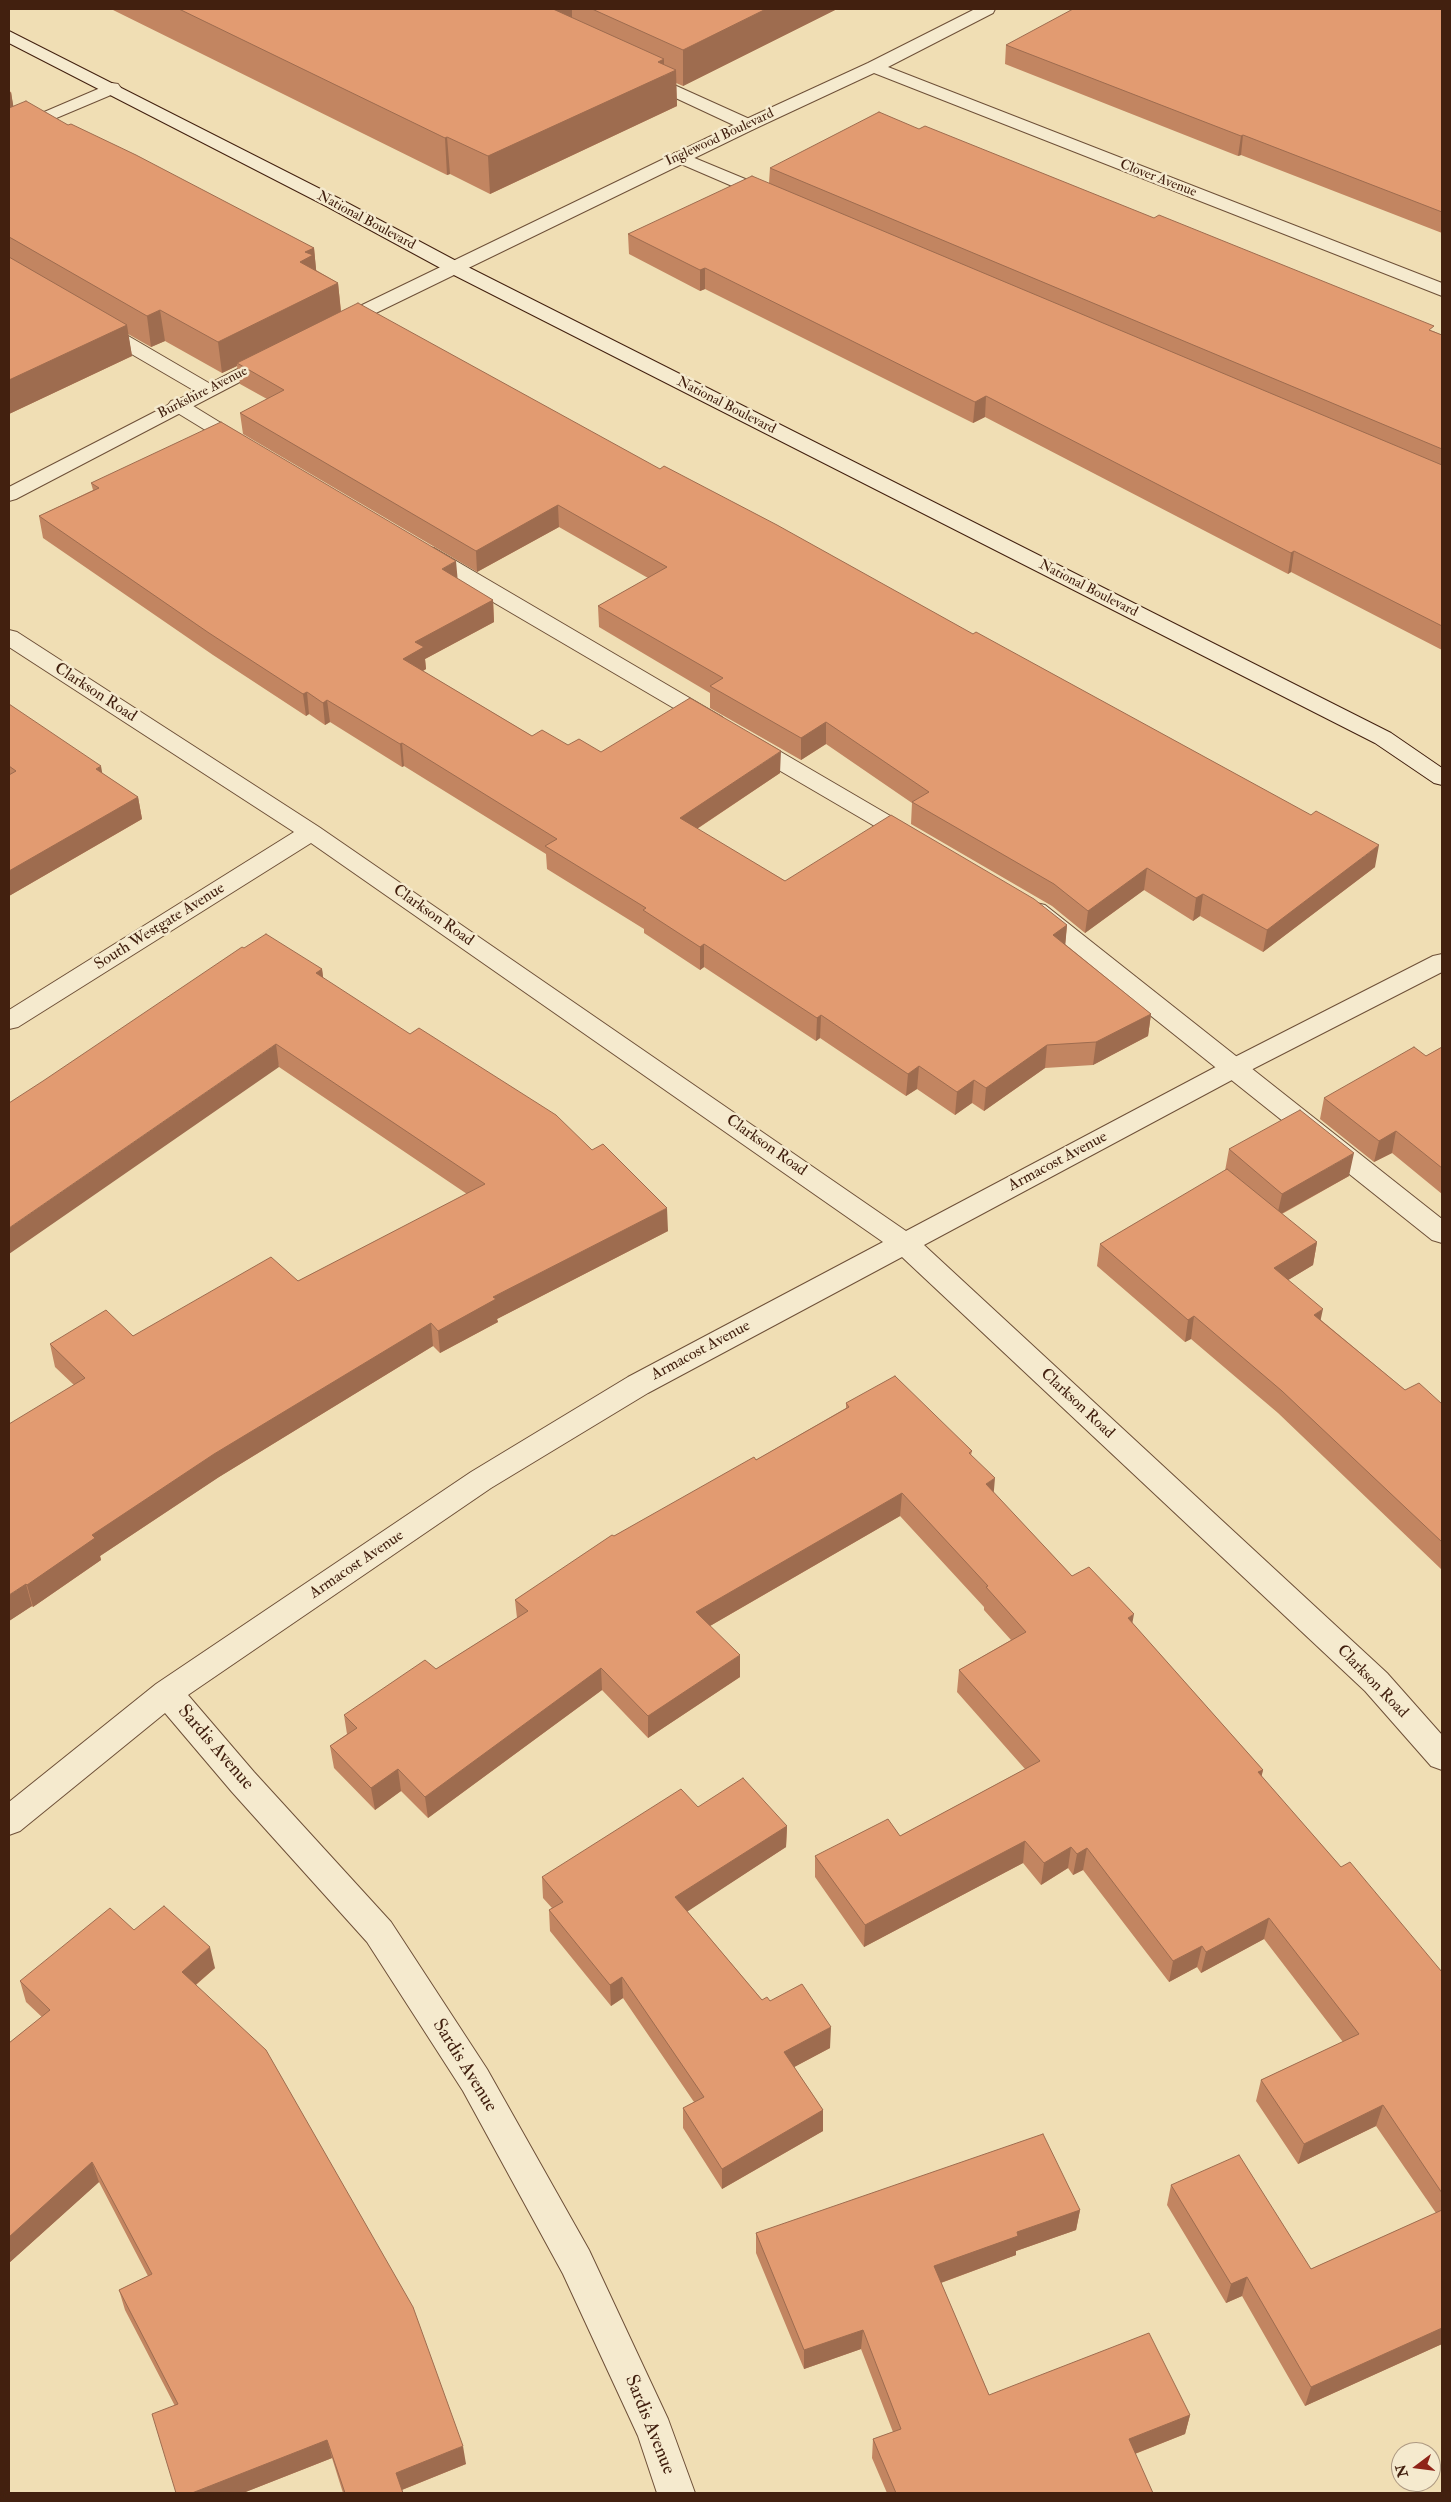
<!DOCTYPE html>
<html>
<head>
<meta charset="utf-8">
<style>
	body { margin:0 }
	#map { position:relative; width:1451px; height:2502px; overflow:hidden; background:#f0deb4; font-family:"IM FELL Double Pica",serif }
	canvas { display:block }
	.frame { position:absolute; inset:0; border:10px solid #42200f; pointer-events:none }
	.north { position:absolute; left:1391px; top:2442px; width:50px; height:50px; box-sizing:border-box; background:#f5eace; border:1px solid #ad9982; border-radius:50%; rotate:255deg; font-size:14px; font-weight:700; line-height:20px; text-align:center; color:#42200f }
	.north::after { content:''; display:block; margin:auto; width:18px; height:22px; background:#8f2418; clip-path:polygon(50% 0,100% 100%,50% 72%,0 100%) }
</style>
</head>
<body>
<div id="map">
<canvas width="1451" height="2502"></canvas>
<div class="frame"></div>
<div class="north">N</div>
</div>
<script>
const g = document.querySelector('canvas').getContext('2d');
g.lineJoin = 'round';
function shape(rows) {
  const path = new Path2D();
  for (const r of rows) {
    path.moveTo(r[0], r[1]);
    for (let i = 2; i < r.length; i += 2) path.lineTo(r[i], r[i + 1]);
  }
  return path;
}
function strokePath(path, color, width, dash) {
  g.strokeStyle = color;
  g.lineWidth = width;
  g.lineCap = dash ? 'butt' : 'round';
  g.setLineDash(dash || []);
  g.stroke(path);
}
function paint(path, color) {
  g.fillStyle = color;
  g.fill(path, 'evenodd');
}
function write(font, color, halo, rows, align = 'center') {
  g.font = font + ' "IM FELL Double Pica",serif';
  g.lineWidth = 5;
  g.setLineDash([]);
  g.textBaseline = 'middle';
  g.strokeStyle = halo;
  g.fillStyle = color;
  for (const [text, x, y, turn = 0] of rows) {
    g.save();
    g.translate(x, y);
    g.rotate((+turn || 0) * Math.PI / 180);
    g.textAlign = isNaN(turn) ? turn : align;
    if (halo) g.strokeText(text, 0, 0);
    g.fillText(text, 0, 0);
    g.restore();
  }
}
const service = shape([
	[641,70,754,121,757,125,754,129,748,130,742,129,635,79,632,75,635,71,641,70],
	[680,152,779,193,782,197,779,201,767,201,674,161,671,157,674,153,680,152],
	[99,321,106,323,214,386,217,390,214,394,207,396,200,394,92,331,89,327,92,323,99,321],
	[178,399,185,401,252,442,255,446,252,450,245,452,238,450,171,409,168,405,171,401,178,399],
	[426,547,434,548,722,717,725,722,722,727,714,729,706,727,418,558,415,553,418,548,426,547],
	[749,736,757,738,923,835,927,840,923,845,915,847,907,845,741,748,737,743,741,738,749,736],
	[1036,903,1045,905,1442,1219,1442,1243,1432,1240,1027,917,1024,911,1027,905,1036,903]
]);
const minor = shape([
	[975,9,995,9,993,13,888,67,1442,283,1442,296,874,73,754,129,343,329,329,329,326,325,329,321,742,121,868,63,975,9],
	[112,83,118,84,121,88,118,92,9,138,9,127,112,83],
	[271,352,278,354,281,358,278,362,16,499,9,501,9,487,271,352],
	[9,630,17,632,319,827,906,1231,1227,1061,1433,956,1442,954,1442,972,1245,1073,924,1245,1387,1673,1442,1735,1442,1770,1431,1766,1365,1691,902,1257,648,1393,491,1488,188,1695,254,1772,391,1922,487,2069,589,2250,668,2419,695,2493,657,2493,638,2436,563,2274,463,2091,367,1942,232,1792,165,1713,20,1831,9,1835,9,1802,156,1684,471,1472,628,1377,883,1242,311,843,18,1027,9,1029,9,1010,294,832,9,647,9,630]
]);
const secondary = shape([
	[9,31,340,199,460,263,1391,733,1442,768,1442,785,1434,783,1375,743,446,271,328,207,9,43,9,31]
]);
const wall = shape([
	[111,9,837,9,683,86,676,83,677,106,490,194,450,174,447,175],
	[1442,9,1442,233,1241,155,1238,156,1005,64,1006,45],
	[9,91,11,92,13,106,68,125,314,248,316,270,338,283,341,311,1375,867,1263,952,1200,916,1193,921,1144,890,1085,933,1052,906,911,824,912,803,826,744,801,760,710,708,710,693,599,627,598,606,648,578,559,527,477,572,243,434,240,413,267,399,240,384,237,366,222,373,165,341,151,347,128,334,132,356,9,414],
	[770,168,1433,331,1442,335,1442,650,1291,572,1288,574,985,417,973,423,705,289,700,291,629,254,628,234,769,183],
	[91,483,458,579,493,600,494,622,425,659,426,669,423,671,532,736,568,745,601,752,780,773,697,829,785,881,1067,925,1065,944,1151,1014,1148,1036,1093,1065,1045,1068,984,1111,972,1103,955,1115,917,1089,906,1096,820,1038,816,1041,704,967,700,970,644,933,644,929,547,869,546,854,404,766,402,767,330,722,325,725,309,714,306,716,213,655,43,538,39,516,93,490],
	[9,704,102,773,138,797,142,819,9,896],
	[244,948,322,969,323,978,668,1231,497,1319,498,1322,440,1353,433,1346,219,1477,100,1556,101,1560,33,1607,32,1606,9,1621,74,1385,55,1367,50,1344,133,1336,298,1281,467,1194,279,1067],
	[1442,1047,1442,1194,1392,1153,1374,1162,1320,1119,1324,1098,1426,1056],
	[1229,1149,1349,1176,1282,1214,1317,1242,1313,1265,1288,1280,1321,1320,1405,1390,1442,1404,1442,1570,1278,1413,1191,1339,1185,1342,1097,1266,1100,1244,1225,1171],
	[846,1403,972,1451,971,1455,993,1492,1072,1576,1132,1623,1263,1770,1261,1776,1341,1867,1442,1972,1442,2344,1305,2406,1242,2296,1226,2303,1167,2205,1171,2185,1311,2269,1436,2213,1376,2126,1298,2164,1256,2101,1261,2080,1343,2042,1264,1939,1201,1973,1197,1967,1169,1982,1083,1870,1073,1875,1068,1868,1041,1885,1023,1863,864,1947,815,1877,815,1856,900,1836,1025,1769,957,1692,959,1670,1011,1640,984,1610,984,1607,900,1516,710,1626,740,1677,648,1738,602,1690,428,1818,401,1791,375,1810,334,1768,330,1746,347,1734,344,1715,436,1669,517,1618,515,1600,614,1536,756,1460,846,1408],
	[698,1807,787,1826,786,1847,687,1911,762,2000,770,2001,830,2048,794,2067,823,2110,823,2131,722,2189,683,2128,683,2108,694,2102,623,1998,611,2006,550,1931,549,1910,552,1908,543,1898,542,1877],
	[134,1930,215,1968,196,1985,466,2464,402,2490,403,2493,343,2493,332,2458,243,2493,176,2493,175,2406,125,2310,119,2290,148,2276,99,2182,9,2263,9,2043,42,2017,26,2002,20,1981],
	[1080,2210,1076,2230,1016,2251,1016,2255,941,2283,989,2395,1190,2415,1185,2434,1135,2454,1153,2493,887,2493,872,2458,873,2439,893,2432,861,2349,804,2369,756,2253,756,2233]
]);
const shadedWall = shape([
	[553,9,572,9,572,19],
	[766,9,837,9,683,86,683,50],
	[664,59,664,76,676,70,677,106,490,194,488,156],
	[11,92,16,122,9,126,9,94],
	[1243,135,1241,155,1238,156,1241,136],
	[447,137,450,174,447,175,445,138],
	[314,248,317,279,300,262,305,252],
	[705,268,705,289,700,291,700,270],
	[338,283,341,313,237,363,237,366,222,373,218,342],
	[160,310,165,341,151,347,147,316],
	[127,325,132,356,9,414,9,380],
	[986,396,985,417,973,423,975,402],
	[558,505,559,527,477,572,476,551],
	[1294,551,1291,572,1288,574,1291,553],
	[456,561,458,583,442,569],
	[493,600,494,622,425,659,426,669,405,681,403,659,415,642],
	[307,692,309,714,306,716,303,694],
	[327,700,330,722,325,725,323,703],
	[826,722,826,744,801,760,801,738],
	[402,743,404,766,402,767,400,744],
	[781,751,780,773,680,840,680,818],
	[101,766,105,788,96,769],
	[138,797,142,819,9,896,9,871],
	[1379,845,1375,867,1263,952,1267,930],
	[1147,868,1144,890,1085,933,1088,911],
	[1203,894,1200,916,1193,921,1196,898],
	[1067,925,1065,948,1053,935],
	[704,944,704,967,700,970,700,947],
	[322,969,325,991,316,973],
	[1151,1014,1148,1036,1093,1065,1096,1042],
	[821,1015,820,1038,816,1041,817,1018],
	[276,1044,279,1067,9,1254,9,1228],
	[1047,1045,1045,1068,984,1111,986,1088],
	[919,1066,917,1089,906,1096,908,1074],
	[974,1080,972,1103,955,1115,957,1092],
	[1396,1131,1392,1153,1374,1162,1379,1141],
	[1354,1153,1349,1176,1277,1216,1282,1194],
	[667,1208,668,1231,497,1319,498,1322,440,1353,438,1331,493,1297],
	[1317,1242,1313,1265,1270,1291,1274,1268],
	[1323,1309,1318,1332,1314,1315],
	[1194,1316,1191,1339,1185,1342,1188,1320],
	[431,1323,433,1346,219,1477,100,1556,101,1560,33,1607,27,1585,92,1535,214,1454],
	[995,1478,993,1501,986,1484],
	[902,1493,900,1516,696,1634,696,1612],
	[26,1584,32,1606,9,1621,9,1595],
	[1134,1614,1130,1636,1128,1618],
	[740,1655,740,1677,648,1738,648,1716],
	[601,1668,602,1690,428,1818,425,1797],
	[398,1769,401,1791,375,1810,371,1788],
	[1263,1770,1258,1792,1258,1772],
	[787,1826,786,1847,676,1919,675,1897],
	[1025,1841,1023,1863,864,1947,865,1925],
	[1071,1847,1068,1868,1041,1885,1044,1863],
	[1087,1848,1083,1870,1073,1875,1077,1854],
	[1269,1918,1264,1939,1201,1973,1206,1952],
	[1202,1946,1197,1967,1169,1982,1173,1961],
	[210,1947,215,1968,187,1992,182,1972],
	[622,1977,623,1998,611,2006,610,1985],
	[831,2027,830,2048,783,2073,784,2052],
	[1383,2105,1376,2126,1298,2164,1304,2144],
	[823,2110,823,2131,722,2189,722,2169],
	[92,2162,99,2182,9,2263,9,2237],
	[1080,2210,1076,2230,1016,2251,1016,2255,932,2286,934,2266,1017,2232],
	[1247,2277,1242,2296,1226,2303,1231,2284],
	[1442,2328,1442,2344,1305,2406,1311,2387],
	[863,2330,861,2349,804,2369,804,2350],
	[1190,2415,1185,2434,1124,2458,1129,2439],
	[327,2440,332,2458,243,2493,192,2493],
	[463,2446,466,2464,399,2491,396,2473]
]);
const building = shape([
	[179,9,553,9,664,59,658,62,676,70,488,156,447,137,445,138,179,9],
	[592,9,766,9,683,50,592,9],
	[1073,9,1442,9,1442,212,1243,135,1241,136,1006,45,1073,9],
	[26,101,68,125,71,124,136,155,314,248,305,252,313,255,300,262,338,283,218,342,160,310,147,316,11,238,9,237,9,108,26,101],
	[879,112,919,129,925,126,1154,218,1159,215,1434,326,1429,330,1442,335,1442,449,770,168,879,112],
	[752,176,1442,465,1442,626,1294,551,1291,553,986,396,975,402,705,268,700,270,628,234,752,176],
	[9,257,127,325,9,380,9,257],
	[358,303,660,469,664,466,777,525,973,634,976,632,1311,815,1316,811,1379,845,1267,930,1203,894,1196,898,1147,868,1088,911,1054,884,912,802,929,792,826,722,801,738,710,686,723,678,598,606,667,567,558,505,476,551,240,413,284,390,237,363,358,303],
	[221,422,456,561,442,569,493,600,415,642,424,647,403,659,532,736,542,730,568,745,579,739,601,752,690,698,781,751,680,818,785,881,891,815,1034,899,1067,925,1053,935,1151,1014,1096,1042,1047,1045,986,1088,974,1080,957,1092,919,1066,908,1074,821,1015,817,1018,704,944,700,947,643,910,646,908,545,846,557,839,402,743,400,744,327,700,323,703,307,692,303,694,209,633,39,516,99,488,91,483,221,422],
	[9,704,101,766,96,769,138,797,9,871,9,775,16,771,9,766,9,704],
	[266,934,322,969,316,973,410,1034,419,1028,556,1115,592,1150,603,1144,667,1208,493,1297,496,1299,438,1331,431,1323,214,1454,92,1535,95,1538,27,1585,26,1584,9,1595,9,1424,85,1378,50,1344,106,1310,133,1336,271,1257,298,1281,485,1184,276,1044,9,1228,9,1103,43,1081,242,947,244,948,266,934],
	[1414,1047,1426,1056,1442,1047,1442,1168,1396,1131,1379,1141,1324,1098,1414,1047],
	[1300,1110,1354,1153,1282,1194,1229,1149,1300,1110],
	[1227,1169,1317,1242,1274,1268,1323,1309,1314,1315,1405,1390,1419,1383,1442,1404,1442,1542,1282,1391,1194,1316,1188,1320,1100,1244,1227,1169],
	[895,1376,972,1451,969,1453,995,1478,986,1484,1072,1576,1089,1567,1134,1614,1128,1618,1263,1770,1258,1772,1341,1867,1350,1862,1442,1972,1442,2193,1383,2105,1304,2144,1261,2080,1359,2034,1269,1918,1206,1952,1202,1946,1173,1961,1087,1848,1077,1854,1071,1847,1044,1863,1025,1841,865,1925,815,1856,888,1819,900,1836,1040,1761,959,1670,1026,1632,986,1587,988,1586,902,1493,696,1612,740,1655,648,1716,601,1668,425,1797,398,1769,371,1788,330,1746,357,1728,344,1715,425,1660,436,1669,528,1611,515,1600,612,1535,614,1536,754,1457,756,1460,849,1407,846,1403,895,1376],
	[743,1778,787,1826,675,1897,762,2000,767,1997,770,2001,802,1984,831,2027,784,2052,823,2110,722,2169,683,2108,704,2097,622,1977,610,1985,549,1910,563,1902,542,1877,681,1789,698,1807,743,1778],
	[164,1906,210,1947,182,1972,266,2050,413,2307,463,2446,396,2473,403,2493,345,2493,327,2440,192,2493,176,2493,152,2414,178,2404,119,2290,152,2274,92,2162,9,2237,9,2043,50,2010,20,1981,110,1908,134,1930,164,1906],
	[1043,2134,1080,2210,1017,2232,1018,2236,934,2266,989,2395,1149,2333,1190,2415,1129,2439,1153,2493,896,2493,873,2439,901,2429,863,2330,804,2350,756,2233,1043,2134],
	[1239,2155,1311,2269,1442,2210,1442,2328,1311,2387,1247,2277,1231,2284,1171,2185,1239,2155]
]);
const farStreetnames = [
	["Inglewood Boulevard",720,138,-25],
	["Clover Avenue",1158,179,21],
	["National Boulevard",366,221,28],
	["Burkshire Avenue",203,393,-27],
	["National Boulevard",726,406,27],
	["National Boulevard",1088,589,27]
];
const streetNames = [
	["Clarkson Road",95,693,33],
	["Clarkson Road",433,916,35],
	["South Westgate Avenue",160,927,-32],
	["Clarkson Road",766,1146,35],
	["Armacost Avenue",1058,1162,-28],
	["Armacost Avenue",701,1351,-28],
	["Clarkson Road",1077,1404,43],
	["Armacost Avenue",357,1565,-34],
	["Clarkson Road",1372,1682,46]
];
const nearStreetnames = [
	["Sardis Avenue",215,1748,49],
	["Sardis Avenue",464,2066,58],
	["Sardis Avenue",649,2425,68]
];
strokePath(service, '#6e5038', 2);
strokePath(minor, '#6e5038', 2);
strokePath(secondary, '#42200f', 2);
paint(service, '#f5eace');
paint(minor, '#f5eace');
paint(secondary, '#f5eace');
paint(wall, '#c28561');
paint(shadedWall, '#9e6c4f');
paint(building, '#e29b71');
strokePath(building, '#9e6c4f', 1);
write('14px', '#42200f', '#f5eace', farStreetnames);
write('16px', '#42200f', '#f5eace', streetNames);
write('19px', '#42200f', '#f5eace', nearStreetnames);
</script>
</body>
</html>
